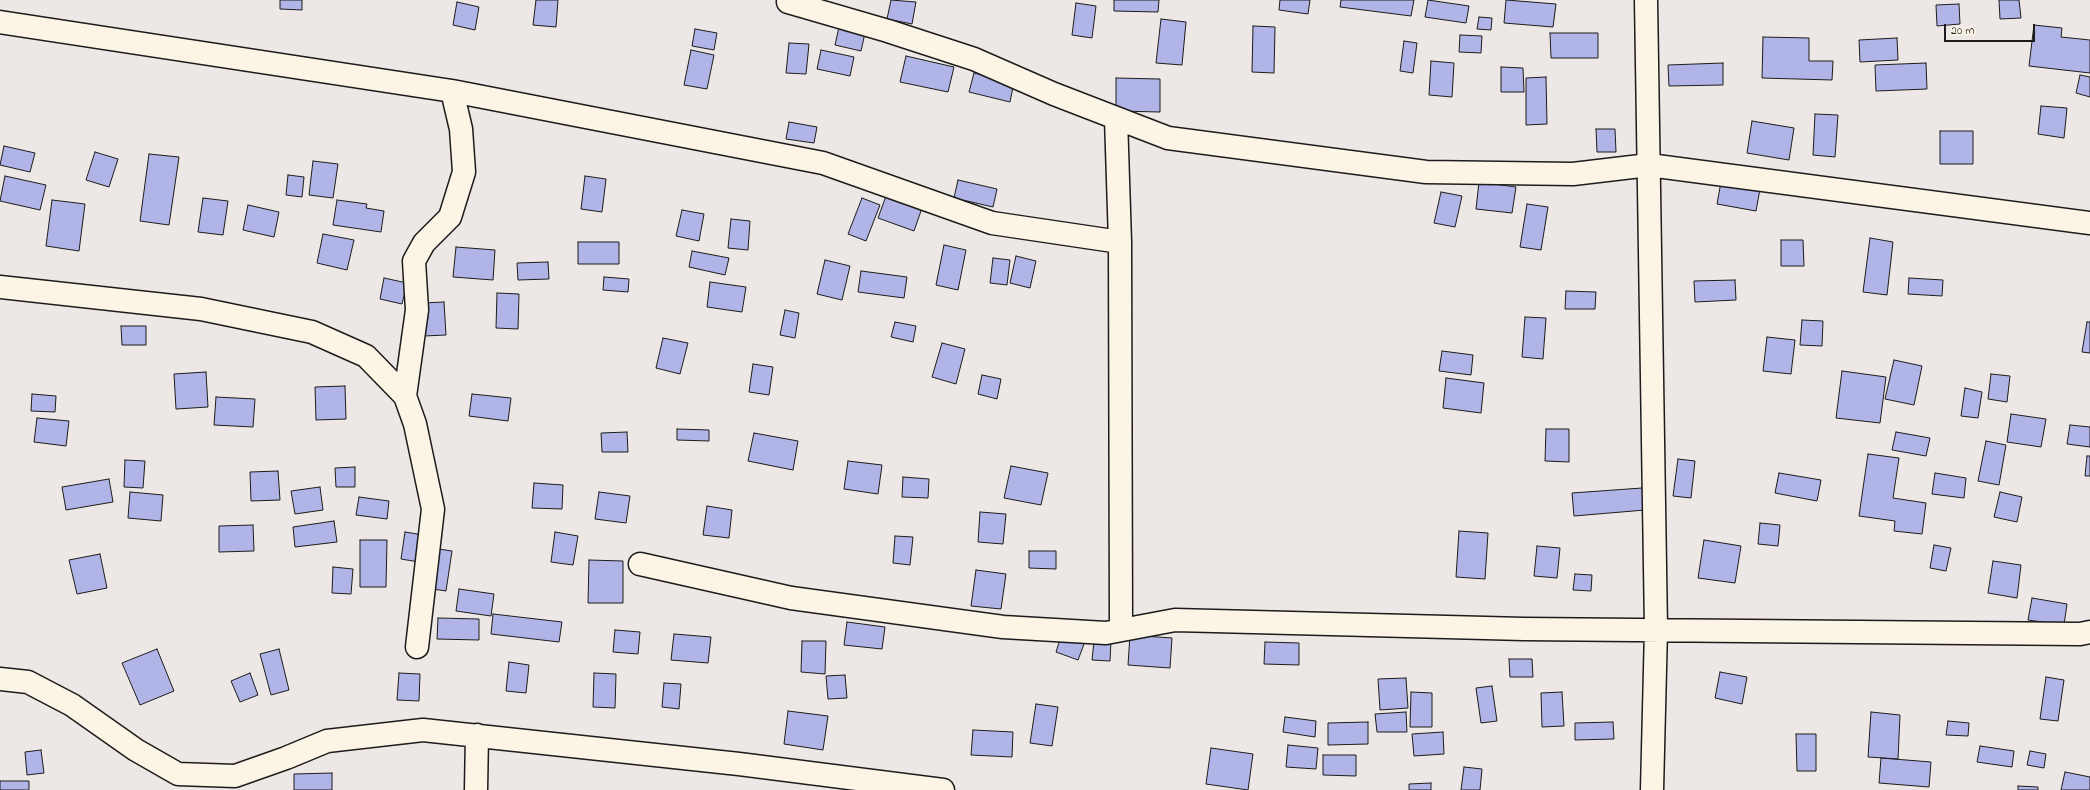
<!DOCTYPE html>
<html>
<head>
<meta charset="utf-8">
<style>
	body { margin:0 }
	#map { position:relative; width:2090px; height:790px; overflow:hidden; background:#ede8e5; font-family:"Indie Flower",sans-serif }
	canvas { display:block }
	.scale { position:absolute; left:1944px; top:24px; width:91px; height:18px; box-sizing:border-box; border:2px solid #1c1c1c; border-top:0; padding-left:5px; font-size:12px; line-height:14px; white-space:nowrap; color:#1c1c1c; -webkit-text-stroke:3px #fcf5e5; paint-order:stroke }
</style>
</head>
<body>
<div id="map">
<canvas width="2090" height="790"></canvas>
<div class="scale">20 m</div>
</div>
<script>
const g = document.querySelector('canvas').getContext('2d');
g.lineJoin = 'round';
function paint(path, color) {
  g.fillStyle = color;
  g.fill(path, 'evenodd');
}
function shape(rows) {
  const path = new Path2D();
  for (const r of rows) {
    path.moveTo(r[0], r[1]);
    for (let i = 2; i < r.length; i += 2) path.lineTo(r[i], r[i + 1]);
  }
  return path;
}
function strokePath(path, color, width, dash) {
  g.strokeStyle = color;
  g.lineWidth = width;
  g.lineCap = dash ? 'butt' : 'round';
  g.setLineDash(dash || []);
  g.stroke(path);
}
const building = shape([
	[280,0,302,0,302,10,280,9,280,0],
	[536,0,558,0,556,27,533,25,536,0],
	[891,0,916,2,912,24,887,19,891,0],
	[1114,0,1159,0,1158,12,1114,11,1114,0],
	[1280,0,1310,0,1308,14,1279,10,1280,0],
	[1341,0,1414,0,1411,16,1340,7,1341,0],
	[1428,0,1469,6,1466,23,1425,17,1428,0],
	[1506,0,1556,4,1553,27,1504,23,1506,0],
	[1999,0,2019,0,2021,18,2000,19,1999,0],
	[457,2,479,7,475,30,453,25,457,2],
	[1076,3,1096,6,1092,38,1072,35,1076,3],
	[1959,4,1960,24,1937,26,1936,5,1959,4],
	[1479,17,1492,18,1491,30,1477,29,1479,17],
	[1161,19,1186,22,1182,65,1156,63,1161,19],
	[2034,25,2062,28,2061,37,2090,40,2090,73,2029,66,2034,25],
	[1253,26,1275,27,1274,73,1252,72,1253,26],
	[839,27,865,33,861,51,835,45,839,27],
	[695,29,717,33,714,50,692,46,695,29],
	[1550,33,1598,33,1598,58,1551,58,1550,33],
	[1460,35,1482,36,1481,53,1459,52,1460,35],
	[1763,37,1809,38,1809,61,1833,61,1832,80,1762,78,1763,37],
	[1897,38,1898,60,1860,62,1859,40,1897,38],
	[1404,41,1417,43,1413,73,1400,71,1404,41],
	[789,43,809,44,806,74,786,73,789,43],
	[691,50,714,55,707,89,684,85,691,50],
	[821,50,854,57,850,76,817,69,821,50],
	[906,56,954,67,948,92,900,82,906,56],
	[1431,61,1454,63,1452,97,1429,95,1431,61],
	[1723,63,1723,85,1669,86,1668,65,1723,63],
	[1926,63,1927,89,1876,91,1875,65,1926,63],
	[1501,67,1523,68,1524,92,1501,92,1501,67],
	[974,73,1014,82,1010,102,969,92,974,73],
	[2080,75,2090,77,2090,97,2076,93,2080,75],
	[1546,77,1547,124,1526,125,1526,78,1546,77],
	[1116,78,1160,79,1160,112,1116,111,1116,78],
	[2041,106,2067,108,2064,138,2038,134,2041,106],
	[1815,114,1838,115,1835,157,1813,155,1815,114],
	[1752,121,1794,128,1789,160,1747,153,1752,121],
	[789,122,817,127,814,143,786,139,789,122],
	[1596,129,1615,129,1616,152,1597,152,1596,129],
	[1940,131,1973,131,1973,164,1940,164,1940,131],
	[4,146,35,153,30,172,0,165,4,146],
	[95,152,118,159,109,187,86,180,95,152],
	[149,154,179,157,169,225,140,221,149,154],
	[313,161,338,164,333,198,309,195,313,161],
	[288,175,304,177,302,197,286,195,288,175],
	[5,176,46,185,40,210,0,201,5,176],
	[585,176,606,179,602,212,581,209,585,176],
	[958,180,997,189,993,207,954,198,958,180],
	[1479,182,1516,187,1512,213,1476,209,1479,182],
	[1721,182,1760,189,1756,211,1717,204,1721,182],
	[1441,192,1462,196,1455,227,1434,223,1441,192],
	[886,196,922,208,914,231,878,218,886,196],
	[203,198,228,201,223,235,198,232,203,198],
	[862,198,880,205,866,241,848,234,862,198],
	[52,200,85,204,79,251,46,246,52,200],
	[337,200,367,204,366,208,384,211,381,232,333,225,337,200],
	[1527,204,1548,207,1541,250,1520,247,1527,204],
	[248,205,279,212,274,237,243,230,248,205],
	[682,210,704,214,699,241,676,236,682,210],
	[731,219,750,221,748,250,728,248,731,219],
	[323,234,354,240,347,270,317,263,323,234],
	[1870,238,1893,242,1887,295,1863,292,1870,238],
	[1781,240,1803,240,1804,266,1781,266,1781,240],
	[578,242,619,242,619,264,578,264,578,242],
	[944,245,966,250,958,290,936,285,944,245],
	[456,247,495,250,493,280,453,277,456,247],
	[692,251,729,258,725,275,689,267,692,251],
	[1016,256,1036,261,1030,288,1010,283,1016,256],
	[993,258,1010,260,1007,285,990,283,993,258],
	[825,260,850,266,842,300,817,294,825,260],
	[548,262,549,279,518,280,517,263,548,262],
	[861,271,907,277,904,298,858,292,861,271],
	[604,277,629,279,628,292,603,290,604,277],
	[384,278,407,283,402,304,380,299,384,278],
	[1909,278,1943,280,1942,296,1908,294,1909,278],
	[1735,280,1736,300,1695,302,1694,281,1735,280],
	[710,282,746,287,742,312,707,307,710,282],
	[1566,291,1596,292,1595,309,1565,309,1566,291],
	[497,293,519,294,518,329,496,328,497,293],
	[444,302,446,335,424,336,422,303,444,302],
	[785,310,799,313,795,338,780,335,785,310],
	[1525,317,1546,318,1543,359,1522,357,1525,317],
	[1802,320,1823,321,1822,346,1800,345,1802,320],
	[895,322,916,326,913,342,891,337,895,322],
	[2087,322,2090,322,2090,353,2082,352,2087,322],
	[121,326,146,326,146,345,122,345,121,326],
	[1767,337,1795,340,1791,374,1763,371,1767,337],
	[663,338,688,343,680,374,656,368,663,338],
	[942,343,965,349,956,384,932,377,942,343],
	[1442,351,1473,355,1471,375,1439,371,1442,351],
	[1894,360,1922,366,1914,405,1885,399,1894,360],
	[753,364,773,367,769,395,749,392,753,364],
	[1842,371,1886,377,1880,423,1836,418,1842,371],
	[206,372,208,407,176,409,174,374,206,372],
	[1991,374,2010,376,2007,402,1988,399,1991,374],
	[982,375,1001,379,997,399,978,394,982,375],
	[1446,378,1484,383,1481,413,1443,408,1446,378],
	[345,386,346,419,316,420,315,387,345,386],
	[1965,388,1982,392,1978,418,1961,416,1965,388],
	[32,394,56,396,55,412,31,411,32,394],
	[472,394,511,398,508,421,469,416,472,394],
	[216,397,255,399,253,427,214,425,216,397],
	[2011,414,2046,419,2041,447,2007,442,2011,414],
	[37,418,69,421,66,446,34,442,37,418],
	[2070,425,2090,427,2090,447,2067,444,2070,425],
	[677,429,709,430,709,441,677,440,677,429],
	[1546,429,1569,429,1569,462,1545,461,1546,429],
	[627,432,628,452,602,452,601,433,627,432],
	[1896,432,1930,438,1926,456,1892,450,1896,432],
	[754,433,798,441,793,470,748,461,754,433],
	[1986,441,2006,445,1999,485,1978,481,1986,441],
	[1868,454,1899,458,1893,498,1926,503,1922,534,1894,531,1895,521,1859,516,1868,454],
	[2087,456,2090,456,2090,476,2085,476,2087,456],
	[1678,459,1695,461,1691,498,1673,496,1678,459],
	[125,460,145,461,143,488,124,487,125,460],
	[848,461,882,465,878,494,844,489,848,461],
	[1011,466,1048,473,1041,505,1004,498,1011,466],
	[355,467,355,487,336,487,335,468,355,467],
	[278,471,280,500,251,501,250,472,278,471],
	[1779,473,1821,480,1817,501,1775,493,1779,473],
	[1935,473,1966,478,1964,498,1932,494,1935,473],
	[903,477,929,479,928,498,902,497,903,477],
	[109,479,113,502,66,510,62,487,109,479],
	[534,483,563,485,562,509,532,508,534,483],
	[320,487,323,510,295,514,291,491,320,487],
	[1642,488,1645,510,1574,516,1572,493,1642,488],
	[130,492,163,495,161,521,128,518,130,492],
	[599,492,630,496,626,523,595,519,599,492],
	[2000,492,2022,497,2017,522,1994,517,2000,492],
	[359,497,389,501,387,519,356,515,359,497],
	[707,506,732,510,729,538,703,535,707,506],
	[980,512,1006,514,1003,544,978,542,980,512],
	[334,521,337,542,295,547,293,527,334,521],
	[1760,523,1780,525,1778,546,1758,544,1760,523],
	[253,525,254,551,219,552,219,526,253,525],
	[1459,531,1488,533,1485,579,1456,577,1459,531],
	[405,532,423,535,419,562,401,559,405,532],
	[555,532,578,536,573,565,551,562,555,532],
	[895,536,913,537,910,565,893,563,895,536],
	[360,540,387,540,386,587,360,587,360,540],
	[1704,540,1741,546,1735,583,1698,578,1704,540],
	[1934,545,1951,548,1946,571,1930,568,1934,545],
	[1537,546,1560,548,1557,578,1534,576,1537,546],
	[432,548,452,551,446,591,426,588,432,548],
	[1029,551,1056,551,1056,569,1029,568,1029,551],
	[100,554,107,588,77,594,69,560,100,554],
	[589,560,623,561,623,603,588,603,589,560],
	[1993,561,2021,565,2017,598,1988,593,1993,561],
	[333,567,353,569,351,594,332,593,333,567],
	[976,570,1006,574,1001,609,971,606,976,570],
	[1575,574,1592,575,1591,591,1573,590,1575,574],
	[459,589,494,594,491,616,456,611,459,589],
	[2032,598,2067,604,2064,625,2028,620,2032,598],
	[493,614,562,622,559,642,491,634,493,614],
	[438,618,479,619,479,640,437,639,438,618],
	[847,622,885,627,882,649,844,645,847,622],
	[615,630,640,632,638,654,613,652,615,630],
	[674,634,711,637,708,663,671,660,674,634],
	[1130,635,1172,638,1170,668,1128,665,1130,635],
	[1061,636,1084,644,1078,660,1056,652,1061,636],
	[802,641,826,641,825,674,801,672,802,641],
	[1094,641,1111,641,1110,661,1092,660,1094,641],
	[1265,642,1299,643,1299,665,1264,664,1265,642],
	[157,649,174,691,140,705,122,663,157,649],
	[279,649,289,690,271,695,260,654,279,649],
	[1509,659,1532,659,1533,677,1510,677,1509,659],
	[509,662,529,665,526,693,506,691,509,662],
	[1720,672,1747,677,1742,704,1715,698,1720,672],
	[250,673,258,695,240,702,231,681,250,673],
	[399,673,420,674,419,701,397,700,399,673],
	[594,673,616,674,615,708,593,707,594,673],
	[845,675,847,698,828,699,826,676,845,675],
	[2046,677,2064,680,2058,721,2040,719,2046,677],
	[1406,678,1408,708,1380,710,1378,679,1406,678],
	[664,683,681,684,679,709,662,707,664,683],
	[1492,686,1497,721,1481,723,1476,688,1492,686],
	[1411,692,1432,693,1432,727,1410,727,1411,692],
	[1562,692,1564,726,1542,727,1541,693,1562,692],
	[1036,704,1058,707,1052,746,1030,743,1036,704],
	[788,711,828,716,823,750,784,744,788,711],
	[1406,712,1407,732,1377,732,1375,714,1406,712],
	[1871,712,1900,715,1898,759,1868,757,1871,712],
	[1285,717,1316,721,1315,737,1283,732,1285,717],
	[1948,721,1969,723,1968,736,1946,735,1948,721],
	[1368,722,1368,744,1328,745,1328,723,1368,722],
	[1613,722,1614,739,1575,740,1575,723,1613,722],
	[973,730,1013,732,1012,757,971,755,973,730],
	[1443,732,1444,754,1414,756,1412,734,1443,732],
	[1796,734,1816,734,1816,771,1797,771,1796,734],
	[1288,745,1318,748,1316,769,1286,767,1288,745],
	[1980,746,2014,751,2012,767,1977,762,1980,746],
	[1211,748,1253,754,1248,790,1206,784,1211,748],
	[41,750,44,773,27,775,25,752,41,750],
	[2030,751,2046,754,2044,768,2027,765,2030,751],
	[1323,755,1356,755,1356,776,1323,775,1323,755],
	[1881,758,1931,762,1929,787,1879,783,1881,758],
	[1464,767,1482,769,1480,790,1461,790,1464,767],
	[2065,772,2090,777,2090,790,2061,790,2065,772],
	[332,773,332,790,294,790,294,774,332,773],
	[0,781,29,781,29,790,0,790,0,781],
	[1431,783,1431,790,1409,790,1409,784,1431,783],
	[2018,786,2038,787,2038,790,2018,790,2018,786]
]);
const street = shape([
	[1646,0,1656,629,1652,790],
	[788,2,888,31,974,59,1054,94,1168,138,1426,172,1573,174,1649,165,2090,223],
	[0,22,452,91,823,163,992,223,1120,242],
	[1116,118,1120,242,1121,629],
	[0,287,201,309,312,332,366,356,405,396,415,424,433,509,417,647],
	[405,396,417,310,414,261,424,243,450,217,464,172,461,129,452,91],
	[640,564,791,598,1003,627,1106,633,1175,620,1524,629,2080,634,2090,632],
	[0,679,28,682,72,705,136,750,178,774,235,776,286,758,327,741,423,730,739,764,943,790],
	[476,790,477,735]
]);
paint(building, '#b1b4e6');
strokePath(building, '#1c1c1c', 1);
strokePath(street, '#1c1c1c', 25);
strokePath(street, '#fcf5e5', 22);
</script>
</body>
</html>
